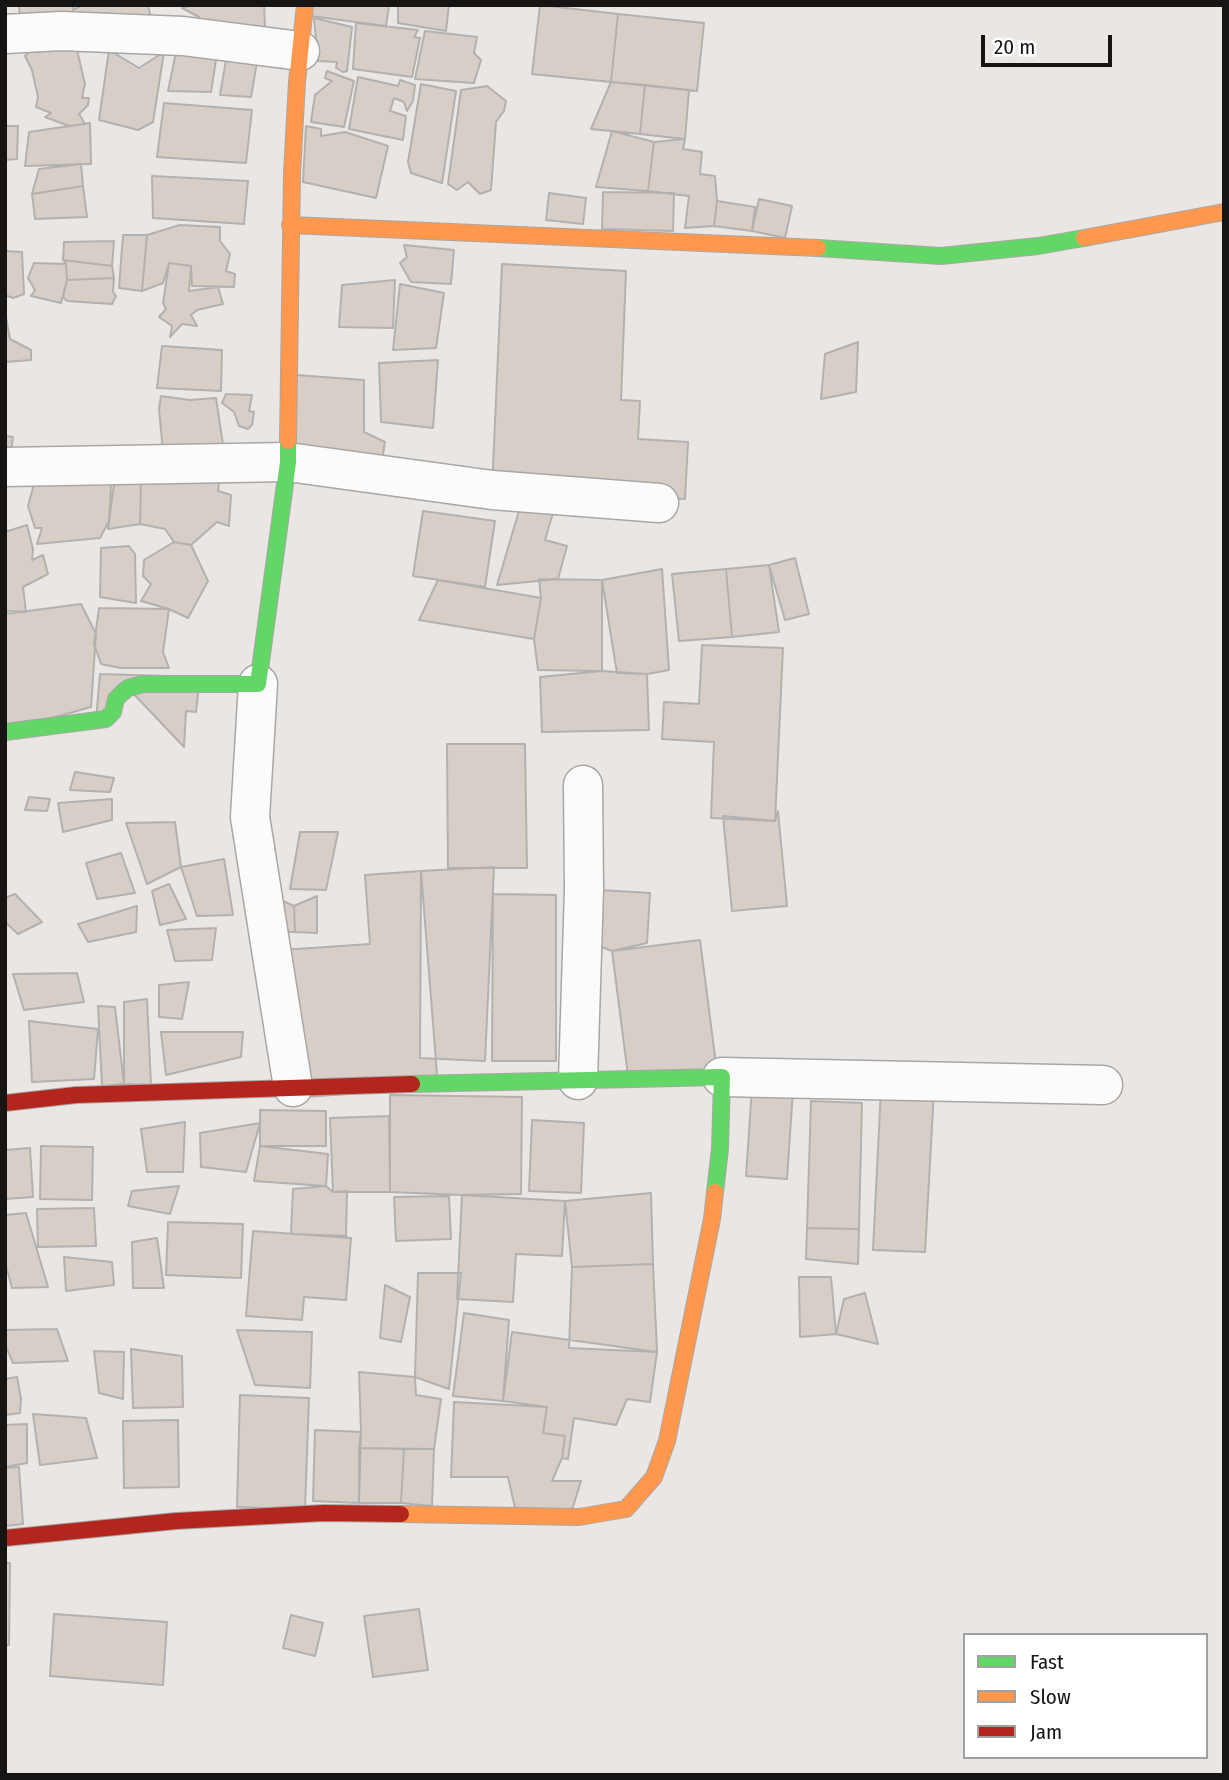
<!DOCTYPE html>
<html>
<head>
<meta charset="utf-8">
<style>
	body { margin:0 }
	#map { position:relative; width:1229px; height:1780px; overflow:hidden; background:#e9e6e4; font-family:"Fira Sans Condensed",sans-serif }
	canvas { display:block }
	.frame { position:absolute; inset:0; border:7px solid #171514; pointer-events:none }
	.legend { position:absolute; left:963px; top:1633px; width:245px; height:126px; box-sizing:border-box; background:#fff; border:2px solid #a2a1a1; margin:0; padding:9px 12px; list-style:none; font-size:21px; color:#171514 }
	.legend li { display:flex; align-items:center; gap:14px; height:35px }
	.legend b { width:35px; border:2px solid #a2a1a1 }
	.scale { position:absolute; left:981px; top:35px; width:131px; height:32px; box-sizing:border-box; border:4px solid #171514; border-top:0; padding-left:9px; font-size:21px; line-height:24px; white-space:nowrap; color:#171514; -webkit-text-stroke:5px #fff; paint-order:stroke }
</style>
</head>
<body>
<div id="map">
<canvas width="1229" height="1780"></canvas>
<div class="frame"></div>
<ul class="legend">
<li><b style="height:9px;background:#63d668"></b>Fast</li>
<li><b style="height:9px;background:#ff974d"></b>Slow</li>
<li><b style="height:9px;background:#b3261e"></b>Jam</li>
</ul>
<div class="scale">20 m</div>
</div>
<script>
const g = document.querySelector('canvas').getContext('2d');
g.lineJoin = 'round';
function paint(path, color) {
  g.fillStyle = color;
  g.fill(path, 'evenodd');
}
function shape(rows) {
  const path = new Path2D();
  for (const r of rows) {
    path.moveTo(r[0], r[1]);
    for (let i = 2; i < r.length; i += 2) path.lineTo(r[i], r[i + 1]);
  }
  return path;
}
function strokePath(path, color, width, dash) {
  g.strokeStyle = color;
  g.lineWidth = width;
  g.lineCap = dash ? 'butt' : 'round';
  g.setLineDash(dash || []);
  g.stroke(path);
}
const building = shape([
	[19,5,73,5,74,15,20,18,19,5],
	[83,5,148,5,152,22,74,29,73,10,83,5],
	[192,5,264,5,266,47,197,38,199,17,182,8,192,5],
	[311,5,389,5,386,26,310,16,311,5],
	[398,5,449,5,446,31,398,23,398,5],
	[540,5,618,14,611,82,532,74,540,5],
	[618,14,704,23,697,91,611,82,618,14],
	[314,18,352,27,347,71,343,72,336,68,337,62,318,61,314,18],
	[356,23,418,30,414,37,420,38,412,77,353,69,356,23],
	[425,31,477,37,474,53,481,60,474,83,415,79,425,31],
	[31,42,77,50,85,84,82,98,89,98,88,105,79,114,85,124,69,126,45,117,51,113,36,107,38,97,32,70,25,56,29,52,39,52,31,42],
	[178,43,217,53,211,92,168,91,178,43],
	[109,50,139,68,164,52,153,122,138,130,99,120,109,50],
	[227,54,257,62,251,97,220,95,227,54],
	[327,71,354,81,344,127,311,122,315,95,332,81,325,78,327,71],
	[358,77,398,86,400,80,415,85,413,101,407,111,404,102,394,98,390,111,406,116,403,140,349,129,358,77],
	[611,82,645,85,640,134,591,129,611,82],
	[421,84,456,91,442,183,411,173,408,162,421,84],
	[645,85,689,90,685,139,640,134,645,85],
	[487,86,506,101,504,111,496,122,491,190,480,194,468,182,457,190,448,184,461,90,487,86],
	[164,103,252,110,246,163,157,157,164,103],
	[90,123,91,164,25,166,29,132,90,123],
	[5,126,18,126,17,159,5,160,5,126],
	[306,126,321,129,321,136,345,132,388,146,376,198,303,182,306,126],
	[612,131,654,142,648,191,596,187,612,131],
	[685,139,683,149,702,152,700,174,715,176,717,201,714,226,685,228,689,196,648,191,654,142,685,139],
	[81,164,83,186,32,194,39,169,81,164],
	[152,176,248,181,244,224,153,218,152,176],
	[83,186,87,217,35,219,32,194,83,186],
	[603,192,674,193,673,231,602,229,603,192],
	[549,193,586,198,583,224,546,220,549,193],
	[759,199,792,206,785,238,752,231,759,199],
	[717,201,755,207,752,231,714,226,717,201],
	[180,225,220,227,220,241,230,254,226,271,235,274,234,287,192,286,191,266,169,263,163,283,142,291,147,235,180,225],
	[123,235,147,235,142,291,119,288,123,235],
	[114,241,112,266,63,260,64,242,114,241],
	[404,245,454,250,451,284,411,282,400,263,407,257,404,245],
	[5,251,22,252,24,294,13,298,5,295,5,251],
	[63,260,112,266,114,278,67,280,66,264,63,260],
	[34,263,66,264,67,280,61,303,31,296,35,290,28,278,34,263],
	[169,263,191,266,189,291,218,287,223,304,197,310,191,315,197,326,182,324,170,337,172,326,159,317,166,309,163,303,169,263],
	[502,264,626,271,621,400,640,401,638,439,688,442,685,499,492,490,502,264],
	[114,278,113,292,116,296,112,304,67,301,63,297,67,280,114,278],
	[395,280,393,328,339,327,342,285,395,280],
	[400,284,444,293,436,348,393,350,400,284],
	[5,312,10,339,31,350,31,360,5,362,5,312],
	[858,342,856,392,821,399,825,354,858,342],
	[162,346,222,350,221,391,157,388,162,346],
	[438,360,433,428,381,422,379,363,438,360],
	[296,375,364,380,364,432,385,442,381,466,296,447,296,375],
	[226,394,252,395,249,411,254,412,252,425,248,429,239,426,234,412,222,403,226,394],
	[161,396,190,400,216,398,224,451,163,452,159,409,161,396],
	[5,436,13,437,10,458,5,462,5,436],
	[210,467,219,483,218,491,231,495,229,526,217,522,191,545,174,542,165,529,140,524,141,483,210,467],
	[38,469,112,469,109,521,100,538,37,544,42,528,35,528,28,506,38,469],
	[115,476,141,483,140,524,108,529,115,476],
	[524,494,556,503,545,540,567,546,558,579,497,585,524,494],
	[423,511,495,521,485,587,413,576,423,511],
	[27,525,33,549,32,560,43,555,48,574,23,587,26,612,5,611,5,532,27,525],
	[174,542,191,545,208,581,188,618,169,609,141,601,151,584,143,576,144,560,174,542],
	[129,546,135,554,136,603,100,597,101,548,129,546],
	[795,558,809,614,785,620,769,565,795,558],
	[769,565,779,632,732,637,726,569,769,565],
	[662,569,669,670,647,674,617,673,602,580,662,569],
	[726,569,732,637,679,641,672,574,726,569],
	[539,579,602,580,602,671,538,670,534,639,541,598,539,579],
	[438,580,541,598,534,639,419,620,438,580],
	[81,604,96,634,91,707,5,731,5,614,81,604],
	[99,608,169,609,163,652,169,668,121,668,101,664,94,644,99,608],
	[702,645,783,648,775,821,711,818,714,742,662,739,664,702,699,704,702,645],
	[602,671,647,674,649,730,542,732,540,677,602,671],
	[100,674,200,677,196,712,186,711,184,747,128,688,96,720,100,674],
	[447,744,525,744,527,868,448,868,447,744],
	[75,772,114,778,110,792,70,790,75,772],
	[29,797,50,799,47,811,25,810,29,797],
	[112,799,112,820,63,832,58,803,112,799],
	[778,811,787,906,732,911,723,816,775,821,778,811],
	[175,822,181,867,147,884,126,823,175,822],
	[300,832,338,832,326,890,290,889,300,832],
	[121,853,135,893,97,899,86,863,121,853],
	[224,859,233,915,197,916,181,867,224,859],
	[494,867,485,1061,420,1058,421,871,494,867],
	[421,871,438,1087,293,1098,282,950,370,944,365,875,421,871],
	[169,884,186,919,160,925,152,891,169,884],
	[584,889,650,893,647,943,612,951,581,939,584,889],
	[15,894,42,922,18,934,5,922,5,898,15,894],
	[493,894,556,895,556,1061,492,1061,493,894],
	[317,896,317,933,295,932,294,906,317,896],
	[274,897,294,906,295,932,278,932,274,897],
	[137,906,136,932,88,942,78,924,137,906],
	[216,928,212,960,175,961,167,930,216,928],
	[700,940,717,1072,629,1083,612,951,700,940],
	[77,973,84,1002,24,1010,13,974,77,973],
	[189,982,182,1019,159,1017,159,985,189,982],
	[147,999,151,1085,124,1084,124,1002,147,999],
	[98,1006,115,1007,124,1084,102,1086,98,1006],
	[29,1021,98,1029,94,1079,32,1082,29,1021],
	[161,1032,243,1032,241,1057,166,1075,161,1032],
	[752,1087,793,1090,787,1179,746,1176,752,1087],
	[881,1089,934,1091,925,1252,873,1250,881,1089],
	[390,1095,522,1097,521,1194,462,1195,390,1192,390,1095],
	[811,1101,862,1103,859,1229,807,1228,811,1101],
	[260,1110,326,1111,326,1146,260,1146,260,1110],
	[389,1116,390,1192,333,1192,330,1118,389,1116],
	[532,1120,584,1123,581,1193,529,1191,532,1120],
	[185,1122,183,1172,147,1172,141,1129,185,1122],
	[260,1123,246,1172,201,1167,200,1133,260,1123],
	[41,1146,93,1147,92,1200,40,1199,41,1146],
	[260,1146,328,1154,326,1186,254,1181,260,1146],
	[30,1148,33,1197,5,1199,5,1150,30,1148],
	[179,1186,170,1214,128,1206,132,1191,179,1186],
	[326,1186,333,1192,347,1191,346,1236,291,1234,293,1189,326,1186],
	[651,1193,653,1264,572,1267,565,1201,651,1193],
	[462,1195,565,1201,562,1256,516,1254,513,1302,457,1299,462,1195],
	[449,1196,451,1239,396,1241,394,1197,449,1196],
	[94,1208,96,1246,38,1247,37,1209,94,1208],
	[26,1213,48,1287,12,1288,5,1262,5,1215,26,1213],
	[168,1222,243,1224,241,1278,166,1275,168,1222],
	[807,1228,859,1229,858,1264,806,1259,807,1228],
	[253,1231,351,1238,346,1300,304,1297,302,1320,246,1316,253,1231],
	[157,1238,164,1288,133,1288,132,1242,157,1238],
	[64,1257,112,1262,114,1285,66,1291,64,1257],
	[653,1264,657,1352,569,1348,572,1267,653,1264],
	[418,1273,461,1273,449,1389,415,1377,418,1273],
	[799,1277,831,1277,836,1334,800,1337,799,1277],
	[385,1285,410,1297,401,1342,380,1338,385,1285],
	[865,1293,878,1344,836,1334,844,1299,865,1293],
	[464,1313,509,1320,503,1401,453,1396,464,1313],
	[57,1329,68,1361,13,1363,5,1344,5,1330,57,1329],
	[237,1330,312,1332,310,1388,255,1385,237,1330],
	[512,1332,657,1352,650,1402,627,1399,616,1425,574,1418,568,1459,562,1458,565,1436,543,1433,547,1407,503,1401,512,1332],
	[131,1349,182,1356,183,1407,133,1408,131,1349],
	[94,1351,124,1352,123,1399,99,1393,94,1351],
	[359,1372,415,1377,416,1395,441,1399,434,1449,359,1448,361,1432,359,1372],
	[17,1377,21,1399,20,1413,5,1415,5,1379,17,1377],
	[240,1395,309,1398,305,1510,237,1507,240,1395],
	[454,1402,547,1407,543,1433,565,1436,562,1458,552,1481,581,1481,572,1510,515,1508,508,1477,451,1477,454,1402],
	[33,1414,86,1418,97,1458,40,1465,33,1414],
	[178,1420,179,1487,124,1488,123,1421,178,1420],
	[27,1424,27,1463,5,1467,5,1425,27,1424],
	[315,1430,361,1432,359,1503,313,1501,315,1430],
	[359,1448,404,1449,401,1503,359,1503,359,1448],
	[404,1449,434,1449,432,1506,401,1503,404,1449],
	[19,1467,23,1524,5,1526,5,1468,19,1467],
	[5,1563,10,1563,9,1645,5,1645,5,1563],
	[419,1609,428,1670,373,1677,364,1616,419,1609],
	[54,1614,167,1622,163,1685,50,1676,54,1614],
	[291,1615,323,1623,315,1656,283,1648,291,1615]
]);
const street = shape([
	[5,34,61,31,183,36,300,51],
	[5,467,288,462,492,490,659,503],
	[258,684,250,817,293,1087],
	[722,1077,1103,1085],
	[578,1080,584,889,583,785]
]);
const fast = shape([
	[818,248,941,256,1038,246,1084,238],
	[5,732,106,719,113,712,116,699,122,693,128,688,143,684,258,684,288,462,288,441],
	[412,1084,722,1077,720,1149,715,1192]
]);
const slow = shape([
	[290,225,818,248],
	[1084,238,1224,212],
	[288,441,292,173,297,82,305,5],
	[401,1514,579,1517,626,1509,654,1477,667,1441,712,1219,715,1192]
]);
const jam = shape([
	[5,1103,76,1095,412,1084],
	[5,1538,176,1521,324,1513,401,1514]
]);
paint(building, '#d8cec8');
strokePath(building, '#b3b1af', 2);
strokePath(street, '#a9a7a5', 41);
strokePath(fast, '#a9a7a5', 18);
strokePath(slow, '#a9a7a5', 18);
strokePath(jam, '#a9a7a5', 18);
strokePath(street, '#fcfbfb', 38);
strokePath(fast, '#63d668', 16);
strokePath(slow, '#ff974d', 16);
strokePath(jam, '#b3261e', 16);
</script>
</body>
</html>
